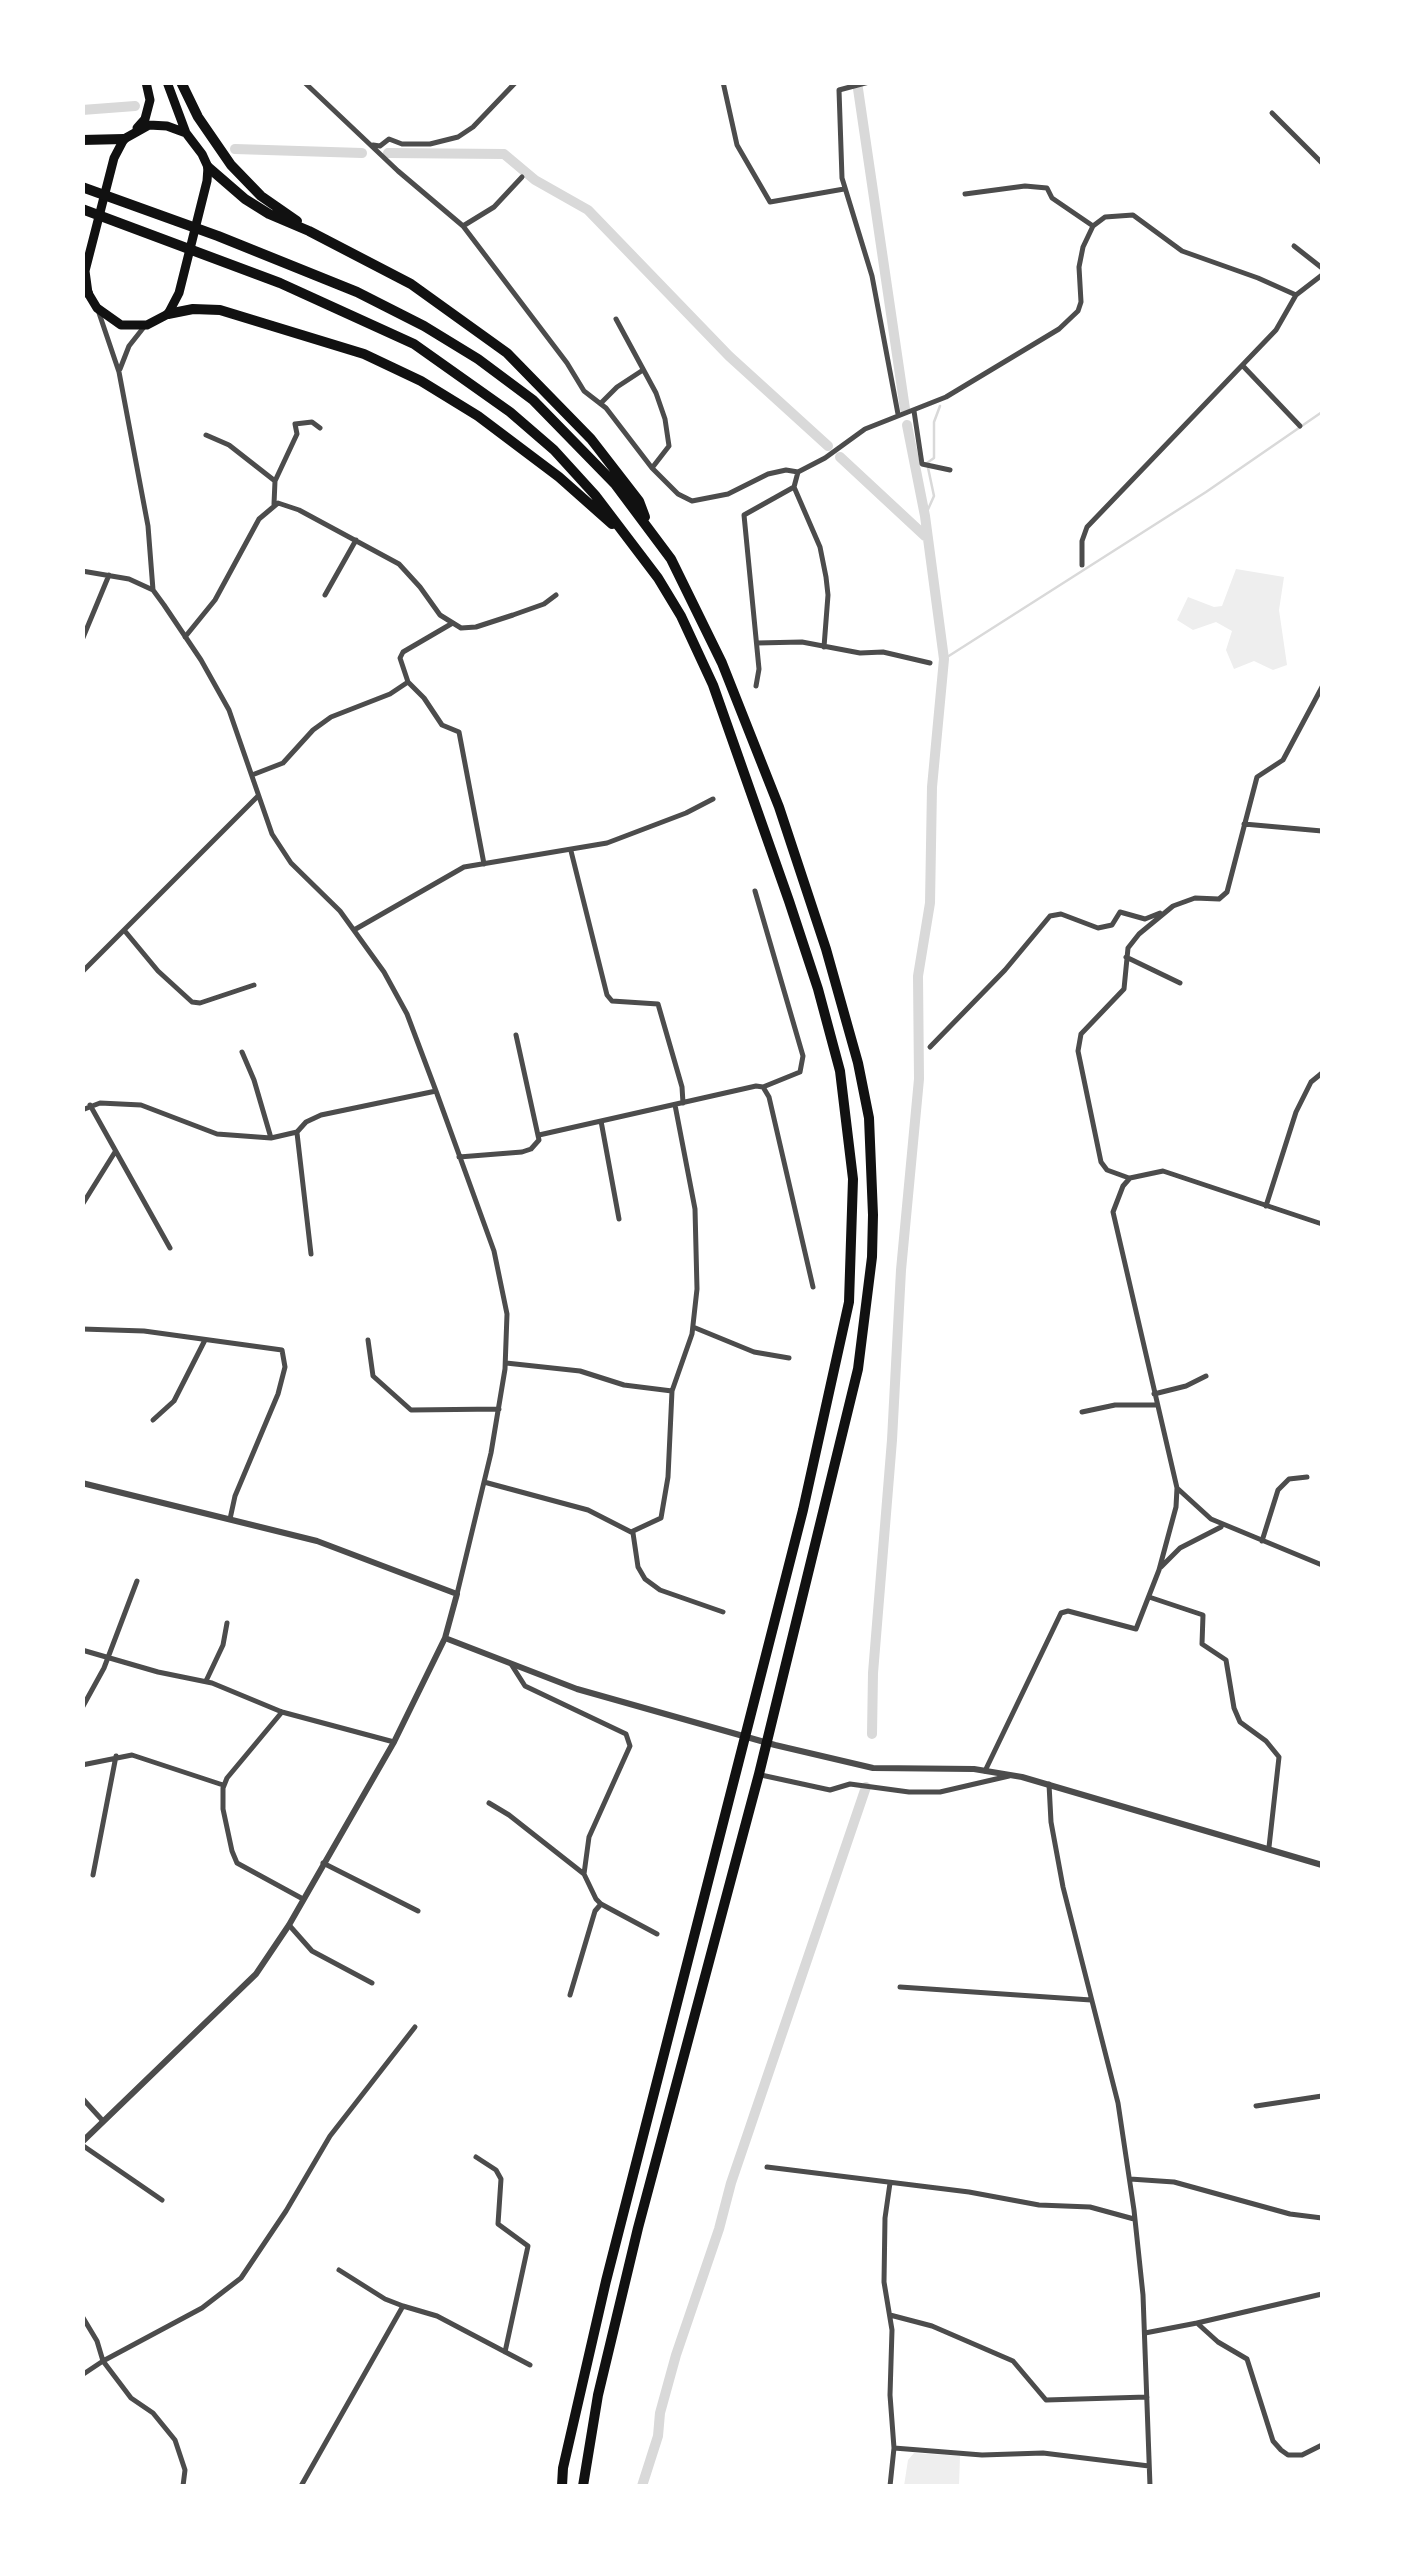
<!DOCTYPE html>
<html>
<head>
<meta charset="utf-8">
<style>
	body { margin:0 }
	#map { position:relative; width:1405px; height:2569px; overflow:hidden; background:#fff; font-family:Cabin,sans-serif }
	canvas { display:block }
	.frame { position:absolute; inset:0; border:85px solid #fff; pointer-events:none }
</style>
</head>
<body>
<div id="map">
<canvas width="1405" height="2569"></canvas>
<div class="frame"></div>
</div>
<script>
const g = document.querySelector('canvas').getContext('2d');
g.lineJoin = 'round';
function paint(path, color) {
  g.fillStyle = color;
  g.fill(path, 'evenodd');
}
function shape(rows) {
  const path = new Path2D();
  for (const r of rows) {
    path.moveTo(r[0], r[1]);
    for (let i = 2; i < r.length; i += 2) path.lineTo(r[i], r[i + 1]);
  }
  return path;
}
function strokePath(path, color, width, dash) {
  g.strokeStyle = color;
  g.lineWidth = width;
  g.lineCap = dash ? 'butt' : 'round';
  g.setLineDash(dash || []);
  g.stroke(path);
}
const green = shape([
	[1236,569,1284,577,1279,610,1287,665,1273,670,1254,661,1234,669,1226,650,1232,631,1216,622,1193,630,1177,620,1188,597,1214,607,1222,606],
	[914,2453,960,2456,959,2486,904,2486,908,2460]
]);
const stream = shape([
	[925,516,934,496,927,463,934,458,934,422,940,406],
	[944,659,1206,492,1322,412]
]);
const canal = shape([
	[857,82,905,409],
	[82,110,135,106],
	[235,149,362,153],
	[388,153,504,154,535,180,588,210,729,356,828,446],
	[840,457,925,536],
	[872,1734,873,1673,892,1440,901,1270,919,1079,918,976,930,903,932,787,944,659,925,516,907,425],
	[642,2486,658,2436,660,2413,676,2355,719,2229,731,2183,866,1787]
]);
const minor = shape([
	[304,82,398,171,463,226,567,363,584,391,606,408,652,468,678,494,692,501,728,494,768,474,786,470,798,472,825,458,865,429,946,397,1059,329,1078,311,1081,302,1079,267,1083,247,1093,226,1105,217,1133,215,1182,251,1258,278,1296,295],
	[723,82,737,145,770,202,844,189],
	[869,82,839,90,842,178,872,276,898,414],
	[1272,113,1322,163],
	[373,145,380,146,389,139,402,144,430,144,458,137,473,127,516,82],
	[965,194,1025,186,1047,188,1052,198,1093,226],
	[463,226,494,207,522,177],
	[1294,246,1322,268],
	[1296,295,1322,275],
	[98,310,119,372,148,526,153,590],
	[616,319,656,393,665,419,669,446,652,468],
	[1243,366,1300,426],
	[120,369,129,346,144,327],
	[601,403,617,387,643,370],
	[914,411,922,464,950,470],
	[206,435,229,445,275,481],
	[798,472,794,487,820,547,826,577,828,595,824,647],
	[274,504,275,481,297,434,295,424,312,422,320,428],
	[1082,565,1082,541,1087,527,1276,330,1296,295],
	[82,571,129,579,153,590,164,605,201,660,229,710,272,834,291,863,340,911,384,972,407,1014,436,1091,494,1251,507,1314,505,1369,491,1453,457,1594],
	[325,595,356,540],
	[451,624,403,652,400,658,408,682,424,698,442,725,459,732,484,864],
	[185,637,215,600,259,519,278,503,299,510,399,564,420,587,440,615,461,628,476,627,513,615,544,604,556,595],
	[82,640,109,575],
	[757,643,802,642,860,653,883,652,930,663],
	[756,686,759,669,744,515,794,487],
	[252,775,283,763,313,730,331,717,390,694,408,682],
	[1244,824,1322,831],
	[571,851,607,995,612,1001,658,1004,682,1087,683,1103],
	[755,891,803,1056,800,1072,763,1087],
	[124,930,158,971,192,1002,200,1003,254,985],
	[354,930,464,867,607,843,686,813,713,799],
	[1126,957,1180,983],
	[82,972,258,796],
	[930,1047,1005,970,1050,916,1061,914,1098,928,1112,925,1120,912,1145,919,1160,913],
	[242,1052,254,1080,271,1138],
	[90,1105,170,1248],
	[82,1110,100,1103,141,1105,217,1134,271,1138,297,1132,306,1122,321,1115,436,1091],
	[601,1121,619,1219],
	[297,1133,311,1254],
	[539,1135,756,1086,763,1087,769,1097,813,1287],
	[459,1157,522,1152,531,1149,539,1140,516,1035],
	[1129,1178,1107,1170,1101,1162,1078,1051,1081,1034,1124,989,1128,948,1139,934,1173,906,1195,898,1219,899,1227,892,1257,777,1283,760,1322,687],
	[82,1205,115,1152],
	[1266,1206,1296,1112,1311,1082,1322,1073],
	[1322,1224,1163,1171,1130,1178,1123,1186,1113,1212,1177,1488,1211,1519,1322,1565],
	[693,1327,754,1352,789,1358],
	[82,1329,144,1331,282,1350,285,1367,278,1394,235,1496,230,1519],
	[368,1340,373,1376,411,1410,499,1409],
	[506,1363,580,1371,624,1385,672,1391],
	[1154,1394,1186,1386,1206,1376],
	[1082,1412,1115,1405,1157,1405],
	[153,1420,174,1401,205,1340],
	[484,1482,588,1510,631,1532,661,1518,668,1477,672,1391,692,1334,697,1289,695,1209,675,1105],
	[633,1533,638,1567,645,1579,660,1590,723,1612],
	[1262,1541,1278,1490,1289,1479,1307,1477],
	[1161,1567,1180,1548,1221,1527],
	[1149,1597,1203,1615,1202,1644,1226,1660,1234,1708,1240,1722,1266,1741,1279,1757,1269,1847],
	[82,1650,158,1672,212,1683,282,1712,394,1742],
	[511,1664,525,1686,626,1734,630,1746,589,1837,584,1874,596,1899,601,1904,657,1934],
	[206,1681,223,1645,227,1623],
	[82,1708,104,1668,137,1581],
	[282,1712,227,1778,223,1788,223,1809,232,1851,237,1863,303,1899],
	[82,1765,132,1755,223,1785],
	[985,1771,1061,1613,1068,1611,1136,1629,1159,1570,1176,1507,1177,1488],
	[761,1775,830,1790,850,1784,909,1792,940,1792,1009,1776],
	[1049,1784,1051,1822,1063,1887,1118,2103,1134,2210,1143,2295,1150,2486],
	[489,1803,509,1815,584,1874],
	[323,1863,418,1911],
	[93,1875,116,1756],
	[289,1925,312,1951,372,1983],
	[900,1987,1091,2000],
	[570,1995,595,1911,601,1904],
	[82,2098,103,2121],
	[1256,2106,1322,2096],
	[82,2145,162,2200],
	[476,2157,496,2170,501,2179,498,2224,528,2246,505,2352],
	[767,2167,969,2192,1039,2205,1090,2207,1134,2219],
	[1130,2179,1174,2182,1290,2214,1322,2218],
	[890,2183,885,2218,884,2282,892,2330,890,2395,894,2448],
	[339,2270,385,2299,403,2306],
	[890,2315,932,2326,1013,2361,1046,2400,1147,2397],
	[82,2316,97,2341,103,2361,82,2375],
	[1197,2323,1322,2294],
	[1145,2333,1197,2323,1218,2342,1247,2359,1273,2441,1281,2450,1288,2455,1302,2455,1322,2445],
	[183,2486,185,2470,175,2440,153,2413,131,2398,103,2361,202,2308,241,2278,286,2211,330,2136,415,2027],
	[301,2486,403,2306,437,2316,530,2365],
	[890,2486,894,2448,982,2455,1043,2453,1149,2466]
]);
const tertiary = shape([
	[82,1483,317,1541,457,1594,445,1638,394,1742,289,1925,256,1974,82,2142],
	[445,1638,577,1689,775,1745,873,1768,974,1769,1022,1777,1322,1865]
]);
const primary = shape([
	[167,82,186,133],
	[149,125,167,126,186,133,202,154,208,167,207,181,179,293,168,314,147,325,121,325,97,308,88,293,85,271,114,158,124,139,149,125],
	[137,128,145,119,150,100,146,82]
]);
const motorway = shape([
	[181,82,198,117,231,165,261,196,297,221],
	[82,140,124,139],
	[208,167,245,199,269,214,309,231,411,284,507,353,591,439,639,501,645,517],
	[82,187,218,236,357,292,424,326,478,359,533,400,615,484,671,559,722,663,779,807,826,949,858,1063,869,1118,873,1215,872,1257,858,1369,759,1774,638,2228,598,2395,583,2486],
	[82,209,280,283,414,344,510,412,554,450,595,495,658,578,681,616,713,685,789,901,818,989,840,1071,853,1179,849,1302,803,1510,606,2281,563,2468,562,2486],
	[82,286,88,293],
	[168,314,193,309,220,310,364,354,421,381,478,416,559,477,612,524]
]);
paint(green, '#eee');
strokePath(stream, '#d9d9d9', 2.5);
strokePath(canal, '#d9d9d9', 10);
strokePath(minor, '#4c4c4c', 5);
strokePath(tertiary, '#4c4c4c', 6);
strokePath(primary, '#111', 9);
strokePath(motorway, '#111', 10);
</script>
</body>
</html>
